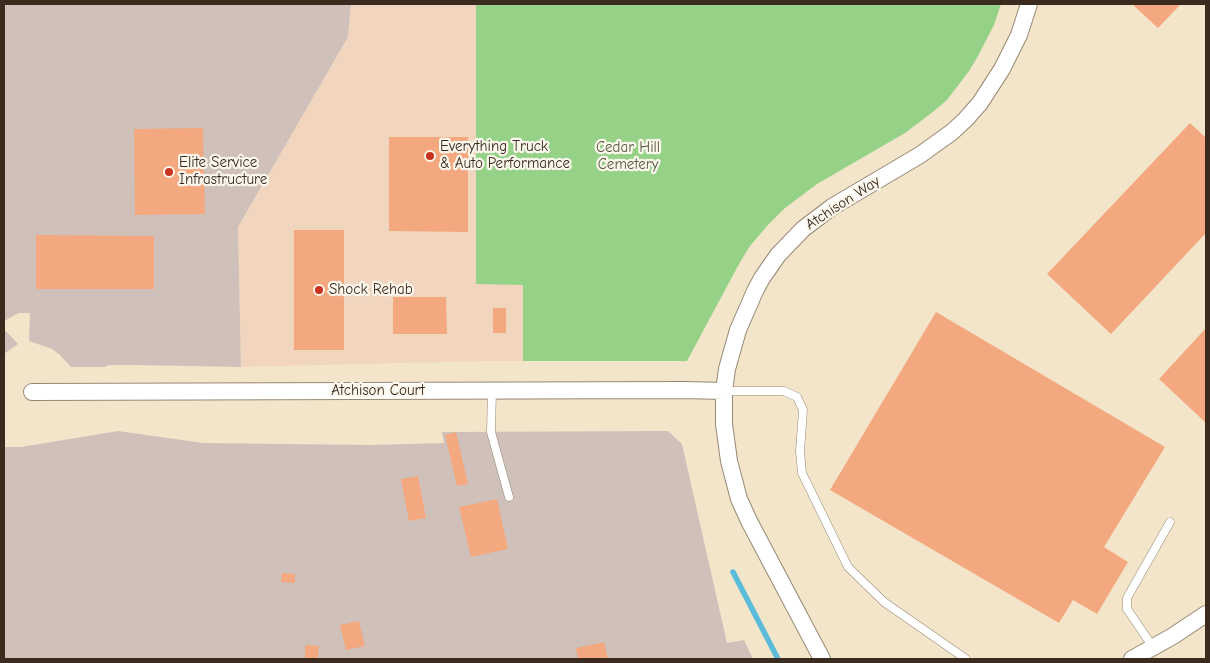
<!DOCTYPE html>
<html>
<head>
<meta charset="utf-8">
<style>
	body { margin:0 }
	#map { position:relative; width:1210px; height:663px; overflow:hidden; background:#f3e5ca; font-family:"Comic Neue",sans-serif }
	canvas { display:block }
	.frame { position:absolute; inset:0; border:5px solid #3b2a1e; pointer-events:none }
</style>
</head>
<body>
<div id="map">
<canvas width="1210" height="663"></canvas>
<div class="frame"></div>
</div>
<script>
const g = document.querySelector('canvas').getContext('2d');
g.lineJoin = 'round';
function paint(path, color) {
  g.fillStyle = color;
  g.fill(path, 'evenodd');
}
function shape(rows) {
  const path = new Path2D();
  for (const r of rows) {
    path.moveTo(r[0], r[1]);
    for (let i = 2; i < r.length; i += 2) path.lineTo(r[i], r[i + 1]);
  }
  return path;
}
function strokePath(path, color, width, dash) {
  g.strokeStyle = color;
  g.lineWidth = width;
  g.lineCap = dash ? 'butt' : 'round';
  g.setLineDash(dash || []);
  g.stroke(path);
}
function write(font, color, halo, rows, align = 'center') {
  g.font = font + ' "Comic Neue",sans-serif';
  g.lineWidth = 4.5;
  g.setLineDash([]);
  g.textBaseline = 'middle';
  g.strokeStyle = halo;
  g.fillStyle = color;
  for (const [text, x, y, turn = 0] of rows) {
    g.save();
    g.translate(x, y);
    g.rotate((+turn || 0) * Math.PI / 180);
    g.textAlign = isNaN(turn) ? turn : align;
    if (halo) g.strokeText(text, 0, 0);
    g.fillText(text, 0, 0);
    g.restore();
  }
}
const built = shape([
	[351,4,476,4,476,284,523,284,523,361,485,361,241,367,238,227,348,37]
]);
const industrial = shape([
	[4,4,351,4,348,37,238,227,241,367,133,365,109,365,105,367,71,367,60,355,52,349,29,341,30,313,19,313,4,321],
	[4,326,4,329,18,344,4,354],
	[118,431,203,443,370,445,444,443,442,432,668,431,682,444,727,643,744,640,753,659,4,659,4,447,21,447]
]);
const green = shape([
	[476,4,1001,4,994,25,978,56,969,71,947,100,934,111,905,133,817,184,785,208,767,226,750,246,739,264,687,361,523,361,523,285,476,284]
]);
const stream = shape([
	[733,572,778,659]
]);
const building = shape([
	[1132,4,1181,4,1158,28],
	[1190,123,1206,138,1206,233,1111,334,1047,274],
	[203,128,205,214,135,215,134,129],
	[389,137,468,137,468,232,389,231],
	[294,230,344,230,344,350,294,350],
	[36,235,154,236,154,289,36,289],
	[393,297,446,297,447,334,393,334],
	[493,308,506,308,506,333,493,333],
	[936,312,1165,447,1104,547,1128,562,1097,614,1073,600,1059,623,830,490],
	[1206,328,1206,423,1159,379],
	[456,432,468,484,457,486,445,435],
	[418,476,426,518,409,521,401,479],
	[497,499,508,549,471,557,459,507],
	[282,573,295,574,295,583,281,582],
	[359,621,365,646,346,650,340,625],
	[604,642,608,659,578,659,576,648],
	[305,645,319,646,318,659,305,659]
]);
const service = shape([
	[492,390,491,432,509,497],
	[724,391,784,391,797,397,803,410,800,451,802,473,848,567,884,602,966,659],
	[1153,647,1127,609,1127,598,1170,522]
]);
const minor = shape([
	[32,392,684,390,724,391],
	[822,659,749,521,739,499,729,461,724,424,724,391,727,369,738,330,755,291,762,278,778,255,803,229,832,207,920,155,952,132,966,119,980,103,1002,69,1019,35,1029,4],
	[1132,659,1173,636,1206,614]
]);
const markers = [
	[430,156,5,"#c8321e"],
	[169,172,5,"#c8321e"],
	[319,290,5,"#c8321e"]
];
const poiNames = [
	["Everything Truck",440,147],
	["& Auto Performance",440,164],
	["Elite Service",179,163],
	["Infrastructure",179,180],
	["Shock Rehab",329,290]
];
const parkNames = [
	["Cedar Hill",628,148],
	["Cemetery",628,165]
];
const streetNames = [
	["Atchison Way",843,203,-33],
	["Atchison Court",378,391]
];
paint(built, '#f2d5be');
paint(industrial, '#cfc1ba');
paint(green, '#95d287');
strokePath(stream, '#5abcd9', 5.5);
paint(building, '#f3a87f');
strokePath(service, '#978874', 9);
strokePath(minor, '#978874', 18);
strokePath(service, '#fff', 8);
strokePath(minor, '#fff', 16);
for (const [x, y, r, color] of markers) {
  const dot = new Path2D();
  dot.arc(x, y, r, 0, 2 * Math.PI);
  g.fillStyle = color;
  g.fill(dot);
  strokePath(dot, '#fbf7ec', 2);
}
write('15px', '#3b2a1e', '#fbf7ec', poiNames, 'left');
write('15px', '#565c3e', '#fbf7ec', parkNames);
write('15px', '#3b2a1e', '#fbf7ec', streetNames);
</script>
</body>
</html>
